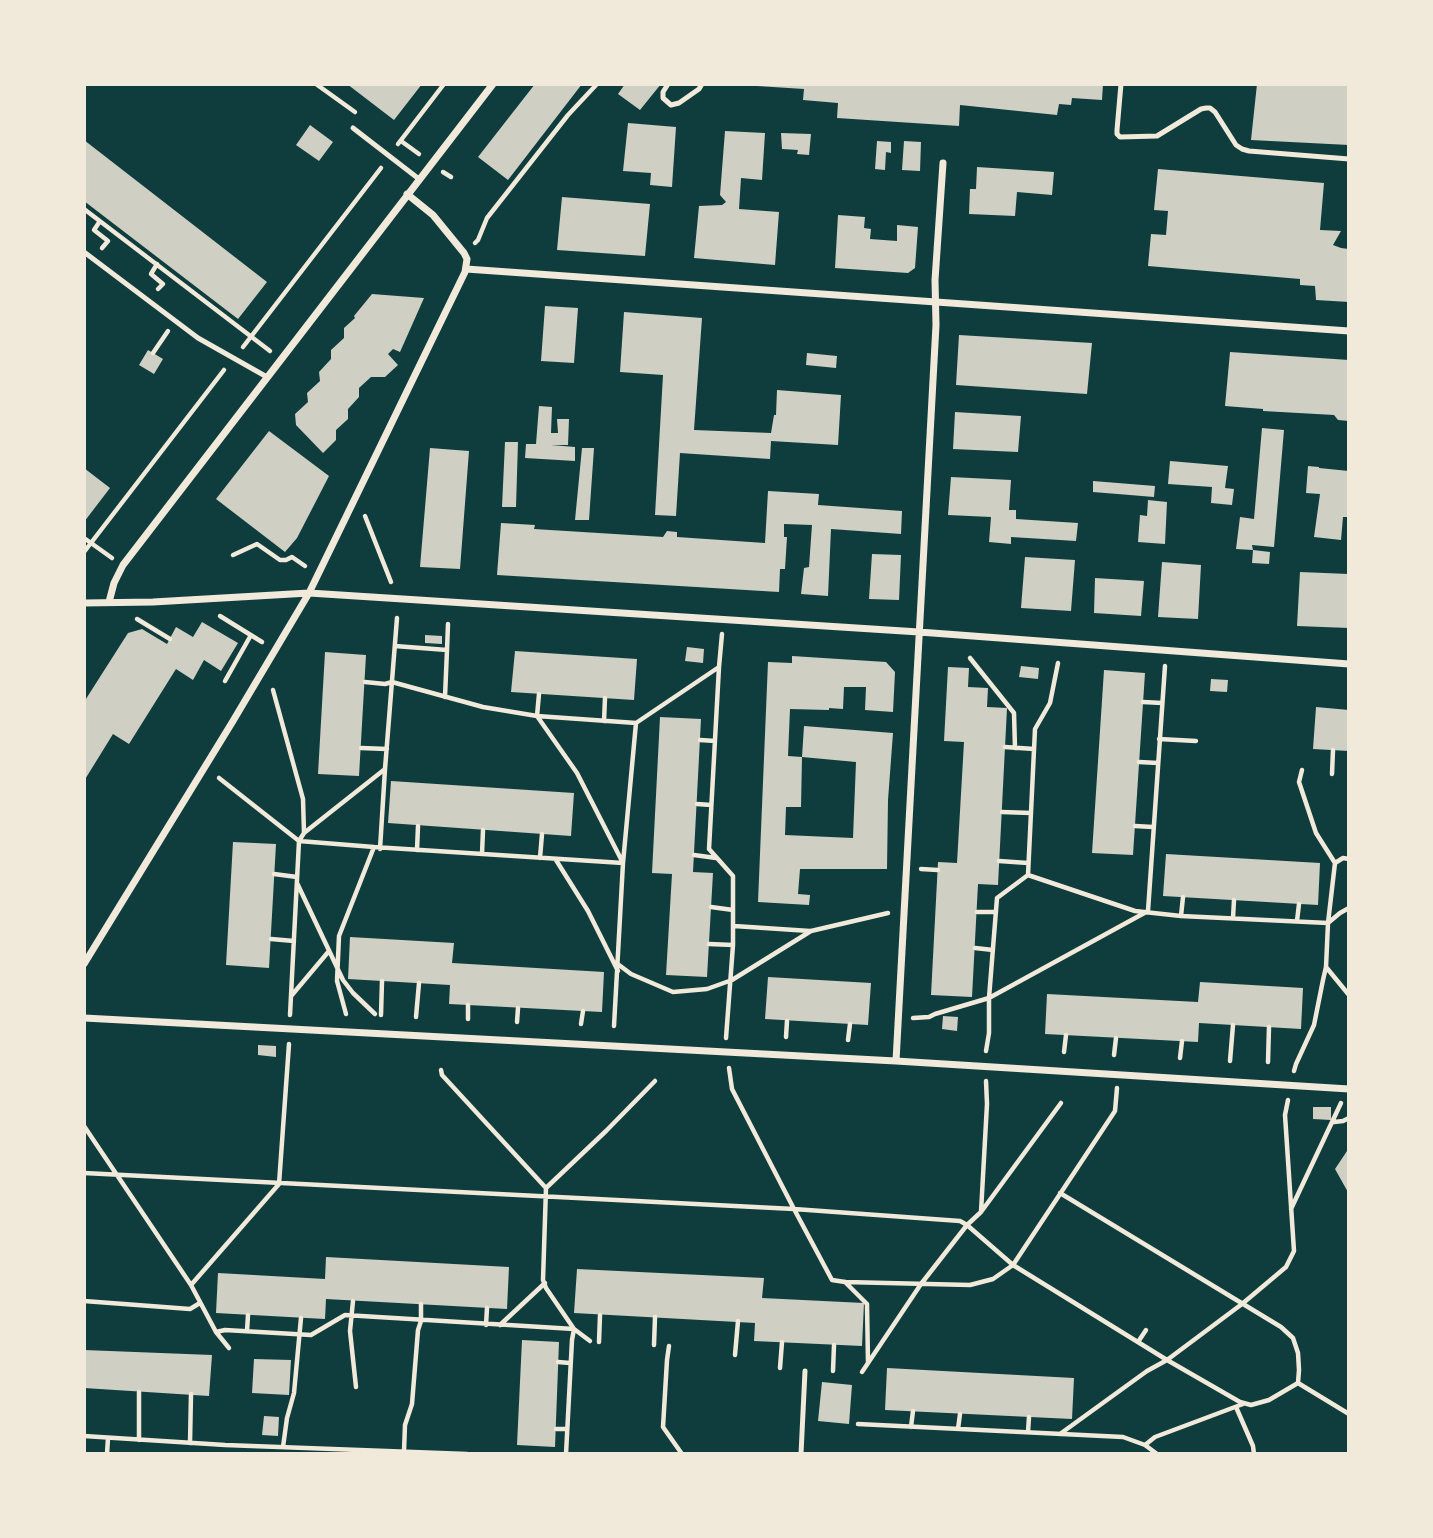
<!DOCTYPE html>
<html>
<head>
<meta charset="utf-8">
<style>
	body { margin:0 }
	#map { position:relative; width:1433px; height:1538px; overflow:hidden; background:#0f3d3e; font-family:Helvetica,sans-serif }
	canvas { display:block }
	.frame { position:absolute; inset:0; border:86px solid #f1e9da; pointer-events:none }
</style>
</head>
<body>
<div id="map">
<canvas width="1433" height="1538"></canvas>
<div class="frame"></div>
</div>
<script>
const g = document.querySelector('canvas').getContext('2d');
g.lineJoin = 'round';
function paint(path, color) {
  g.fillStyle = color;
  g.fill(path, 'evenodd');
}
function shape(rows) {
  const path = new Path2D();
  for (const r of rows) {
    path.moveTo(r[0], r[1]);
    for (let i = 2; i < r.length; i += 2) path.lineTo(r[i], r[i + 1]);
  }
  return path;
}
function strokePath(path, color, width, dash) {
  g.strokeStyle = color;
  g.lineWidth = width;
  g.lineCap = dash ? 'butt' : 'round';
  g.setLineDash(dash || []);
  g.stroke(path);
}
const building = shape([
	[347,84,422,84,394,120],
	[535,84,582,84,508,180,478,157],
	[625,84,661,84,640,110,618,94],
	[757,84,1103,84,1102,100,1072,98,1071,105,1059,104,1057,115,960,105,959,126,837,118,838,103,803,100,804,89,757,86],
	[1257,84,1349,84,1349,145,1251,140],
	[628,123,676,127,672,187,650,185,651,173,623,171],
	[310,125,333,142,319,161,296,145],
	[725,131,765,133,762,180,741,178,739,209,779,212,775,265,694,258,699,206,722,205,726,202,720,195],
	[781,133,811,134,809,155,797,154,798,150,782,149],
	[84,140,267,282,238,319,84,201],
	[877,141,891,142,891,153,886,152,885,170,875,169],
	[904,141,921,142,920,171,902,170],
	[977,167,1054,172,1052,195,1017,192,1015,216,969,214,970,189,976,189],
	[1158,169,1324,183,1320,230,1341,231,1333,245,1341,248,1349,249,1349,302,1316,300,1315,286,1300,285,1300,279,1148,266,1151,234,1166,235,1168,211,1154,210],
	[562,197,650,204,645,256,557,250],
	[838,215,865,217,864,228,871,229,870,239,897,241,897,225,918,227,915,268,908,273,835,268],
	[372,294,424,298,400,352,393,349,388,354,398,365,385,377,371,377,359,388,359,397,348,409,348,419,336,430,336,440,323,453,296,425,295,414,308,402,307,393,320,381,319,372,331,359,331,350,344,338,344,328,355,318,354,316],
	[545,306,578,308,574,363,541,361],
	[624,312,702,318,694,430,771,433,774,415,776,415,777,390,841,395,838,445,771,441,770,459,680,453,676,516,655,515,663,375,620,372],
	[959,335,1092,343,1087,394,956,385],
	[148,350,163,359,154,374,139,365],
	[1230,352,1349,360,1349,421,1338,420,1334,415,1263,411,1263,409,1225,406],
	[807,353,837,356,836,368,806,365],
	[539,406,552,407,551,433,558,433,557,419,569,419,568,445,551,445,575,447,575,461,525,458,526,444,536,444],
	[955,412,1021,416,1018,452,953,449],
	[1262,428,1284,430,1274,547,1252,545,1253,550,1236,549,1240,517,1254,519],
	[269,431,329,476,297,538,285,552,216,499],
	[505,442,518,442,516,507,502,507],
	[430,448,469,451,460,569,420,567],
	[582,448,594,448,589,520,575,520],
	[1170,461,1228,466,1225,488,1234,489,1232,505,1211,503,1212,487,1168,484],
	[1308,466,1319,467,1319,468,1349,471,1349,517,1343,517,1341,540,1314,537,1320,494,1306,493],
	[84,468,110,488,84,522],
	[951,477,1011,480,1009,510,1016,510,1016,519,1078,523,1076,541,1011,537,1011,544,989,542,991,517,948,515],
	[1093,481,1155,486,1154,497,1093,492],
	[768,491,819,494,818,505,902,511,901,534,831,529,828,596,801,594,804,568,809,567,812,525,784,524,784,537,787,537,785,569,780,569,779,592,497,575,501,523,535,525,534,529,663,537,667,531,677,532,677,537,765,543],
	[1148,500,1167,502,1165,544,1138,542,1140,515,1147,516],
	[1253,550,1270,552,1269,564,1252,563],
	[872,554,901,555,899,600,869,599],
	[1025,557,1075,560,1071,611,1021,608],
	[1162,562,1201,565,1198,619,1158,617],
	[1300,572,1349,574,1349,628,1297,626],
	[1095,578,1144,581,1141,616,1094,613],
	[202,622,238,643,221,671,204,660,193,680,176,669,129,744,113,734,84,781,84,702,128,633,142,629,167,644,176,627,193,637],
	[425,635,442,636,442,644,425,643],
	[687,647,704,649,703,663,685,661],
	[515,651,637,659,634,700,511,692],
	[325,652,366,655,359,776,318,774],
	[792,656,886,662,895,672,893,712,865,710,866,687,844,687,843,709,829,708,829,710,790,709,788,756,802,757,804,726,893,733,888,800,887,869,800,869,798,894,810,895,809,905,758,902,768,662,792,663],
	[802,757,856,762,853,838,785,835,786,807,801,807],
	[1021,666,1039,668,1038,679,1019,677],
	[948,667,969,668,968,687,988,688,987,707,1007,708,998,885,978,884,972,997,931,995,938,862,957,863,964,742,944,741],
	[1104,670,1145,673,1133,855,1092,853],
	[1211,679,1228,680,1227,692,1210,691],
	[1316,707,1349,710,1349,751,1313,749],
	[660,717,701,719,693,872,713,873,707,977,666,975,672,874,652,873],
	[391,781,574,793,571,836,388,823],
	[233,842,276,844,269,968,226,965],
	[1166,854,1320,863,1318,905,1163,896],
	[350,937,454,943,452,963,604,972,602,1012,449,1004,450,985,348,979],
	[768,977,871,983,868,1025,765,1019],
	[1200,982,1303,988,1301,1029,1199,1023,1198,1042,1045,1034,1047,994,1198,1002],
	[943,1016,958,1017,957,1031,942,1029],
	[258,1045,276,1046,276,1057,258,1055],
	[1313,1107,1331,1107,1331,1120,1313,1119],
	[1349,1148,1349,1194,1335,1169],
	[326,1257,509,1267,507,1309,326,1299,325,1319,216,1313,218,1273,325,1279],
	[577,1269,764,1278,762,1298,864,1303,862,1346,754,1341,755,1323,574,1313],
	[522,1340,559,1342,555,1447,517,1445],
	[84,1350,212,1355,209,1396,84,1388],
	[254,1359,291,1360,289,1395,252,1393],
	[887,1368,1074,1378,1072,1419,885,1410],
	[822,1382,852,1385,849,1424,818,1421],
	[264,1416,279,1417,278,1436,262,1435]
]);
const path = shape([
	[316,84,355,112],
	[401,141,419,154],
	[398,144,444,84],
	[443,172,451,177],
	[84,209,270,351],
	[100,221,94,230,108,241,102,248],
	[475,243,478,240,487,218,568,115,597,84],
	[157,264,151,274,163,284,158,289],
	[243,347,381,168],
	[153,353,168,331],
	[365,516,391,582],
	[84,538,112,558],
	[84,552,224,370],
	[233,555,257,544,280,560,286,560,292,557,305,566],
	[220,616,262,642],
	[137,619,170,639],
	[722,634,719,667,709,849,733,876,733,945,726,1038],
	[395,646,447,650,448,624],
	[970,658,1014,713,1015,748],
	[225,681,251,635],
	[365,682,385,684,392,682,483,707,537,716,636,723],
	[273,690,303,799,304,833,299,841,374,847],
	[445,697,447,650],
	[1143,702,1162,703],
	[604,721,605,698],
	[1159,739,1196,741],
	[700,740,715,741],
	[1005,747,1034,749],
	[361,748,387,749],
	[1139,762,1158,763],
	[1332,774,1333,750],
	[219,778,299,841,290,1015],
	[697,804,711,805],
	[1002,812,1031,813],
	[1135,826,1153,827],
	[304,833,385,769,397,618],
	[380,849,385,769],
	[417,850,418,826],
	[482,854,483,830],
	[694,855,716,858],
	[540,858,542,834],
	[556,860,588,911,618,971],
	[999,861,1028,863],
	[1335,863,1343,858,1349,859],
	[921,869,938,870],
	[274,874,297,877],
	[1028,875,1135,911,1181,916,1328,923,1340,913,1349,908],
	[297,883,343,980,353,993,375,1014],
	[711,907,733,910],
	[977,912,996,912],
	[1181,916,1183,897],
	[1233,918,1234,900],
	[1297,921,1299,904],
	[734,926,810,931],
	[271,939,294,941],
	[709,944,733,945],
	[975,948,993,950],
	[619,965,631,974,673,992,707,989,732,980,811,931,888,913],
	[1326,967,1349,995],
	[292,995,329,951],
	[346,1014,337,981,339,936,374,847,623,863,577,773,537,716,539,694],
	[381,1015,382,981],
	[416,1017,419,983],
	[913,1018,929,1017,935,1014,989,998,1148,911,1165,666],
	[468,1019,468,1005],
	[517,1022,518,1008],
	[581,1024,583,1011],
	[614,1026,623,863,636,723,719,667],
	[786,1037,787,1021],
	[848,1040,850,1024],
	[986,1051,989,1033,989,998,997,898,1028,875,1035,729,1050,703,1058,663],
	[1064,1052,1066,1035],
	[1114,1055,1116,1038],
	[1180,1058,1182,1041],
	[1230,1061,1233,1025],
	[1268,1062,1269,1027],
	[729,1068,732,1089,794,1209,832,1280,845,1282,970,1285,993,1279,1013,1265,1115,1111,1117,1088],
	[441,1070,442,1075,546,1188,543,1280,546,1288,574,1329,590,1341],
	[1294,1071,1296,1064,1314,1025,1323,980,1326,967,1328,923,1335,863,1316,833,1299,782,1302,770],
	[1334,1122,1343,1121,1349,1118],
	[84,1126,191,1285,216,1332,229,1348],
	[84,1173,794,1209,960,1221,967,1225,1013,1265,1167,1360,1240,1402,1251,1405,1269,1400,1298,1383,1299,1370,1298,1353,1293,1338,1281,1327,1060,1193],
	[546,1188,606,1131,655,1081],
	[1291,1209,1341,1103],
	[981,1212,987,1104,986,1081],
	[845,1282,867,1304,868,1362],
	[191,1285,279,1184,289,1044],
	[84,1301,190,1309,200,1303],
	[353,1301,350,1331,356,1387],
	[486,1325,487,1308],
	[500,1325,545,1283],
	[247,1331,248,1315],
	[216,1332,225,1330,311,1335,345,1315,574,1329,572,1340,566,1454],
	[599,1342,600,1315],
	[1138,1342,1146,1330],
	[654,1345,655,1317],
	[669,1346,667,1360,663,1427,682,1454],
	[735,1355,738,1321],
	[558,1362,570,1363],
	[780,1368,782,1342],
	[833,1371,834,1345],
	[862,1372,921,1284,967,1225,981,1212,1061,1103],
	[1298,1383,1349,1414],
	[139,1392,139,1440],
	[1236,1407,1253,1446,1254,1454],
	[858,1424,1123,1437,1145,1445,1157,1454],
	[911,1427,913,1411],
	[556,1429,567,1429],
	[958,1429,960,1414],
	[1028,1432,1029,1417],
	[1060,1434,1147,1371,1167,1360,1242,1304,1286,1267,1294,1251,1285,1115,1288,1100],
	[84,1436,225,1445,467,1454],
	[190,1443,191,1394],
	[1145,1445,1155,1437,1243,1404],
	[283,1447,287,1418,294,1393,301,1318],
	[404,1451,405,1425,412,1404,418,1330,421,1321,421,1304],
	[107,1454,108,1438]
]);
const service = shape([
	[668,84,663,92,663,98,671,105,679,103,699,89,702,84],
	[1121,84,1117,130,1117,134,1120,137,1157,136,1201,109,1206,108,1210,108,1215,112,1236,145,1242,149,1249,151,1349,159],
	[353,128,419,179],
	[84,252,198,338,267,377],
	[801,1454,805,1371]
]);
const minor = shape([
	[466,269,1349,331],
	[109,602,114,583,123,565,493,84],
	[84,603,153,602,309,593,919,632,1349,664],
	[84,964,233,721,309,593,465,272,467,259,464,253,433,215,407,194],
	[84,1018,896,1061,1349,1089],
	[896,1061,936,325,935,280,943,163]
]);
paint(building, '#cfcfc3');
strokePath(path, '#f1e9da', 4.5);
strokePath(service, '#f1e9da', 5);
strokePath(minor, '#f1e9da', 7);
</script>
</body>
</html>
